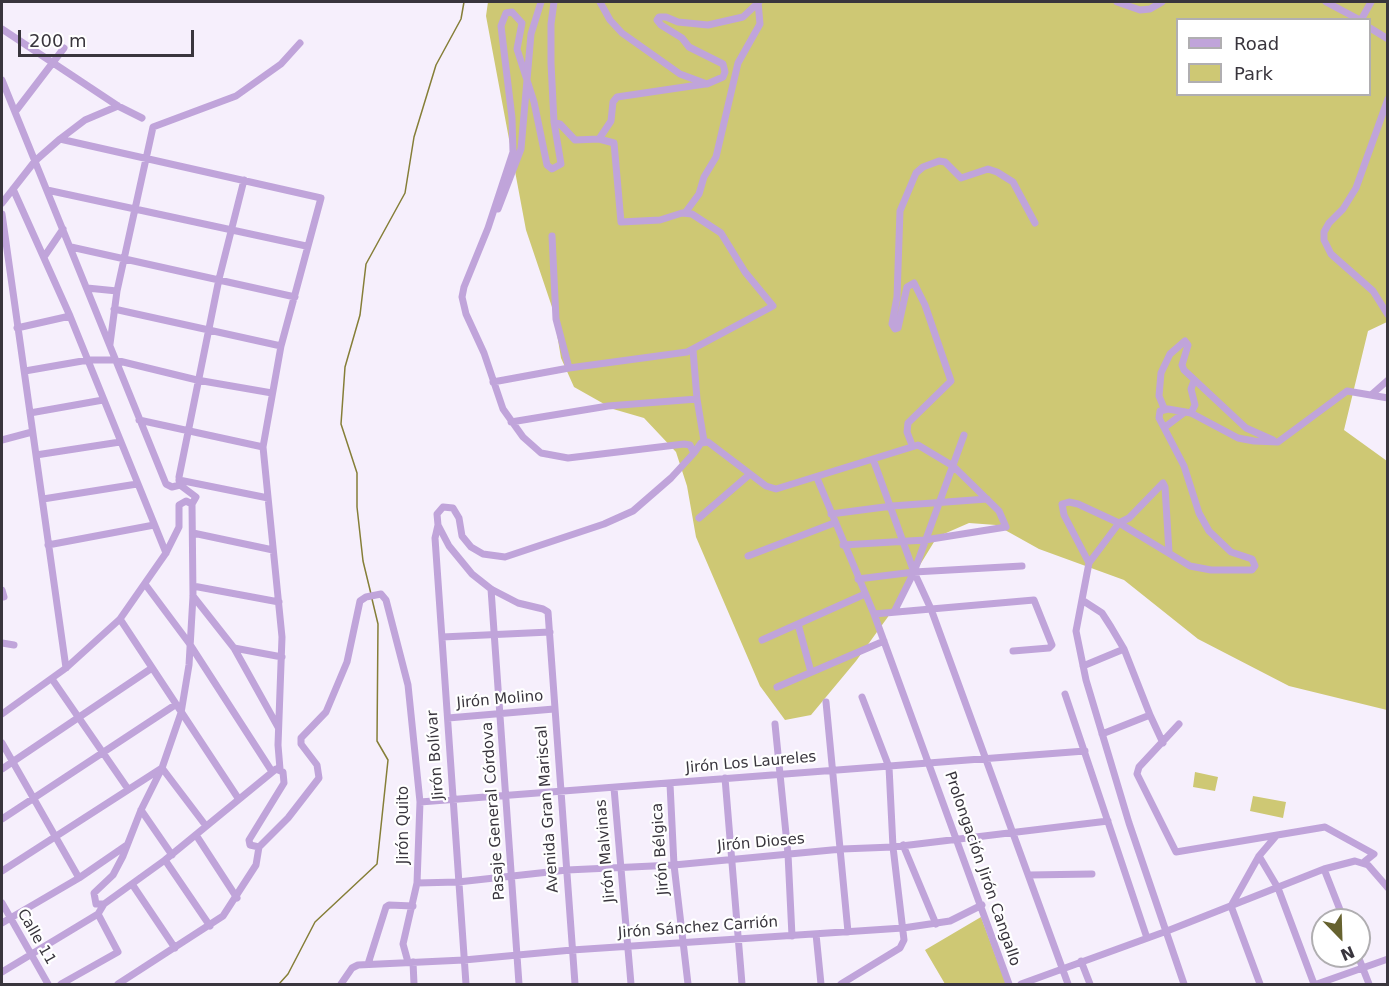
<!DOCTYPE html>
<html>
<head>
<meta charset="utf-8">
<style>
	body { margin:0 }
	#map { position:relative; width:1389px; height:986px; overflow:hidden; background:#f6effc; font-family:"DejaVu Sans",sans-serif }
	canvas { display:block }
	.frame { position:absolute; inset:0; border:3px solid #39353d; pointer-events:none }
	.legend { position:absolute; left:1176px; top:18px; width:195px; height:78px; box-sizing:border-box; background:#fff; border:2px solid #b0aeb1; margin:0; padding:8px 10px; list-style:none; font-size:18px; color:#39353d }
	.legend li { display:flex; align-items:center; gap:12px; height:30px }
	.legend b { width:30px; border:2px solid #b0aeb1 }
	.north { position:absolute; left:1311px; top:908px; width:60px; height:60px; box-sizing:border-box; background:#fff; border:2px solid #b0aeb1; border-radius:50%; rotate:157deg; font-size:16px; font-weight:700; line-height:24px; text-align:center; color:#39353d }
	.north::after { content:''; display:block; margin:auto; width:21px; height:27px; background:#66622f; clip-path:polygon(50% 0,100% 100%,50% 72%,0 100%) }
	.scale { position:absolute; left:18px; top:30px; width:176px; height:27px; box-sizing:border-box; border:3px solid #39353d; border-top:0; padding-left:8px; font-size:18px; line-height:21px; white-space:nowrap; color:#39353d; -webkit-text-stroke:4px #fff; paint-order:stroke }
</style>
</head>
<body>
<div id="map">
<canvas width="1389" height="986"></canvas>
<div class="frame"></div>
<ul class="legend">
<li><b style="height:8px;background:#c0a4da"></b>Road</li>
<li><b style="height:16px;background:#cec874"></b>Park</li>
</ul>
<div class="north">N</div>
<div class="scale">200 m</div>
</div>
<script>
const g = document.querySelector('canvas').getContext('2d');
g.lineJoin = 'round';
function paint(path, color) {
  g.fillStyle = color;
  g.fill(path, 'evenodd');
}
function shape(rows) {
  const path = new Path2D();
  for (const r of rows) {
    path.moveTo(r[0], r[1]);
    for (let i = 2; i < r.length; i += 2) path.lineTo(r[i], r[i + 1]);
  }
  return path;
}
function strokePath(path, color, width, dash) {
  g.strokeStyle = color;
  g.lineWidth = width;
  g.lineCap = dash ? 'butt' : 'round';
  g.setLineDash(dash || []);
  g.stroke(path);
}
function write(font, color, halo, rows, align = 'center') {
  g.font = font + ' "DejaVu Sans",sans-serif';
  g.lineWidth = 4.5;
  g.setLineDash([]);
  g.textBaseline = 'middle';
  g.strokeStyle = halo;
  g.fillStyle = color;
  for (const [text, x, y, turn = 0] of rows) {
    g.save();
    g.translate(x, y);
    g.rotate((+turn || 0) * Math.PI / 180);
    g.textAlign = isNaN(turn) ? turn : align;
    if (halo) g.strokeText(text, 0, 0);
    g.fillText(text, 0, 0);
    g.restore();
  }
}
const green = shape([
	[488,2,1387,2,1387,322,1368,331,1344,430,1387,461,1387,710,1289,686,1198,639,1124,580,1039,549,996,525,969,523,937,537,890,614,856,661,811,715,785,720,760,686,696,537,687,486,676,452,644,418,613,409,574,387,561,358,553,310,526,230,486,16],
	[1178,20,1370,20,1370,94,1178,94],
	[1195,772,1218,777,1215,791,1193,787],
	[1253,796,1286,802,1283,818,1250,811],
	[981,917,1006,984,945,984,925,950]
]);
const stream = shape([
	[371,594,363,561,357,507,357,473,341,424,345,367,360,315,366,264,405,193,414,137,436,65,461,19,464,2],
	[279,984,288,974,315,922,377,864,388,760,377,741,378,624,372,599]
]);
const minor = shape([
	[554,2,551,24,551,63,554,122,561,164,552,169,547,165,534,102,517,49,522,23,512,12,506,13,501,26,512,118,513,152,488,228,464,287,462,297,466,314,484,353,503,409,523,437,541,453,568,458,684,444,690,445,694,453,671,478,633,511,604,524,505,557,483,554,471,547,462,536,459,518,453,508,443,507,437,514,438,525,449,546,472,574,491,589,518,603,543,609,548,612,575,984],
	[600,2,610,20,622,33,680,74,707,84,723,77,725,72,723,64,689,47,682,38,661,25,657,20,659,17,666,17,678,22,708,25,743,17,759,2],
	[1117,2,1140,10,1150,9,1162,2],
	[1326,2,1360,20],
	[1361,20,1371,2],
	[1370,28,1388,39],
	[2,29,118,106,142,118],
	[2,80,166,484,172,487,180,485],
	[1388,99,1356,188,1343,209,1329,223,1324,232,1324,240,1331,254,1373,291,1388,315],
	[15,112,64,48],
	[60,139,321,198,281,346,263,447,282,637,278,745,280,769],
	[599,139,611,121,613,102,617,97,705,84],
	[13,189,70,316,166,553],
	[47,190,306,246],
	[2,203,35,161,60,139,85,120,118,106],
	[498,209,521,149,531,34,541,2],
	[685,213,699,194,704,177,716,157,738,63,760,24,758,2],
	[2,214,66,668],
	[552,236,556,319,569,368],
	[71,247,295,297],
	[44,257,63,229],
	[87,288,117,291],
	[114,309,281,346],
	[17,328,70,316],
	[110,344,117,291,153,127,236,96,281,64,300,43],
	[693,350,697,399,704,441],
	[25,371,88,360,115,360,197,380,272,393],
	[493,382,569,368,687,352,773,306,745,272,721,233,692,214,682,213,660,220,621,222,614,143,599,139,575,140,560,124,554,122],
	[1371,395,1388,380],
	[1164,408,1159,396,1161,373,1170,354,1185,341,1188,345,1182,365,1184,370,1246,428,1273,440],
	[30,413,103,400],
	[1191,413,1195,405,1191,389,1194,381],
	[139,420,263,447],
	[511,422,608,406,697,399],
	[1165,427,1185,412],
	[2,440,32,432],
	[912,445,907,432,908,423,951,381,925,305,914,283,907,287,898,328,895,329,892,324,897,297,900,211,916,173,923,167,939,161,945,162,961,178,988,169,997,172,1013,182,1035,223],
	[694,453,701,443,708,442,766,486,776,489,918,445,953,466,999,511,1006,527,925,540,843,545],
	[36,455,120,442],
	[873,459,914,572,931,609,1068,984],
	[817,478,874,614,1009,984],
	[179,480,268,498],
	[43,499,137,484],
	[192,504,196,497,180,485,179,477,219,279,244,180],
	[831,514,892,506,987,499],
	[699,518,750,474],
	[438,525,435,538,466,984],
	[193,533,273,550],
	[48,545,154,525],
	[1169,552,1165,487,1163,483,1129,518,1119,523,1089,563,1076,631,1086,680,1129,823,1184,984],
	[748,556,834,523],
	[1089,563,1064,515,1062,504,1069,502,1078,504,1119,523,1190,566,1211,570,1252,570,1255,566,1252,559,1231,552,1209,531,1199,513,1184,466,1159,418,1160,411,1168,409,1191,413,1238,438,1254,441,1278,442,1347,391,1388,398],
	[858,579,914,572,1022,566],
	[145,584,189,643,271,770],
	[193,586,279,602],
	[491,589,519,984],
	[2,590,4,597,2,597],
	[193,596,234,648,278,727],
	[1082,600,1102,613,1111,627,1124,649,1150,715,1102,734],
	[894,612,914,572,964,435],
	[874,614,1034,600,1052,645,1049,648,1013,651],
	[120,619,238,798],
	[798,624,811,672],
	[442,637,550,632],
	[762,640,865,594],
	[2,643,14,645],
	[234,648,282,657],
	[1083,666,1124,649],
	[52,679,128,789],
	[777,687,884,641],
	[1065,694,1147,938],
	[826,702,848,932],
	[2,714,66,668,120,619,166,553,179,527,179,505,186,501,192,504,193,596,189,665,181,713,162,768,141,810,123,856,113,875,94,893,96,904,104,904,165,860,276,769,283,772,284,783,249,840,250,845,259,847,288,818,319,778,317,765,301,744,301,738,326,712,347,662,360,601,366,597,381,594,386,600,408,685,420,802,417,883,403,944,408,962],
	[1150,715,1163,743],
	[448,718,554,709],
	[775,724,788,854,792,936],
	[1179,724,1139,767,1137,774,1176,852,1325,827,1374,854,1364,862],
	[2,743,79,878],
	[2,769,152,668],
	[725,778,742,984],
	[670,784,674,865,688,984],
	[614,788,631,984],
	[420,802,1085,751],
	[141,810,172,855],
	[2,819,175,705],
	[196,835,237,898],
	[903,845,936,924],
	[1259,856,1278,888,1314,984],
	[165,860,210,926],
	[1324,869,1344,920],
	[2,871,162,768,206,826],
	[1029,875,1092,874],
	[417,883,458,882,567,870,674,865,842,849,893,847,1108,821],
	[132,884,175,948],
	[2,903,48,984],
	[2,923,79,878,127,845],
	[816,934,821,984],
	[1358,956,1369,984],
	[1081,961,1090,984],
	[413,962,414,984],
	[368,964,386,907,389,905,413,906],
	[2,972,98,914,104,904],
	[61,984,118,952,98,914],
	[118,984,223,916,256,865,259,847],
	[341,984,352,968,358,965,464,960,572,950,903,928,950,921,982,905],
	[841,984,900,948,904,940,893,847,889,767,862,697],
	[1021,984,1167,931,1324,869,1355,861,1368,865,1388,888],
	[1260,984,1231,906,1259,856,1276,836],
	[1317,984,1388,959]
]);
const streetNames = [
	["Jirón Molino",500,700,-5],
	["Jirón Bolívar",436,755,-94],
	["Jirón Los Laureles",751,763,-5],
	["Avenida Gran Mariscal",548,809,-94],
	["Pasaje General Córdova",494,811,-94],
	["Jirón Quito",404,825,-90],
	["Jirón Dioses",761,843,-5],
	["Jirón Bélgica",661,849,-94],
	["Jirón Malvinas",606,851,-95],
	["Prolongación Jirón Cangallo",982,869,71],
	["Jirón Sánchez Carrión",698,928,-4],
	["Calle 11",36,937,60]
];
paint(green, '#cec874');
strokePath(stream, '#857e37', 1.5);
strokePath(minor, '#c0a4da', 7);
write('15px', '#39353d', '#fff', streetNames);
</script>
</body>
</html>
